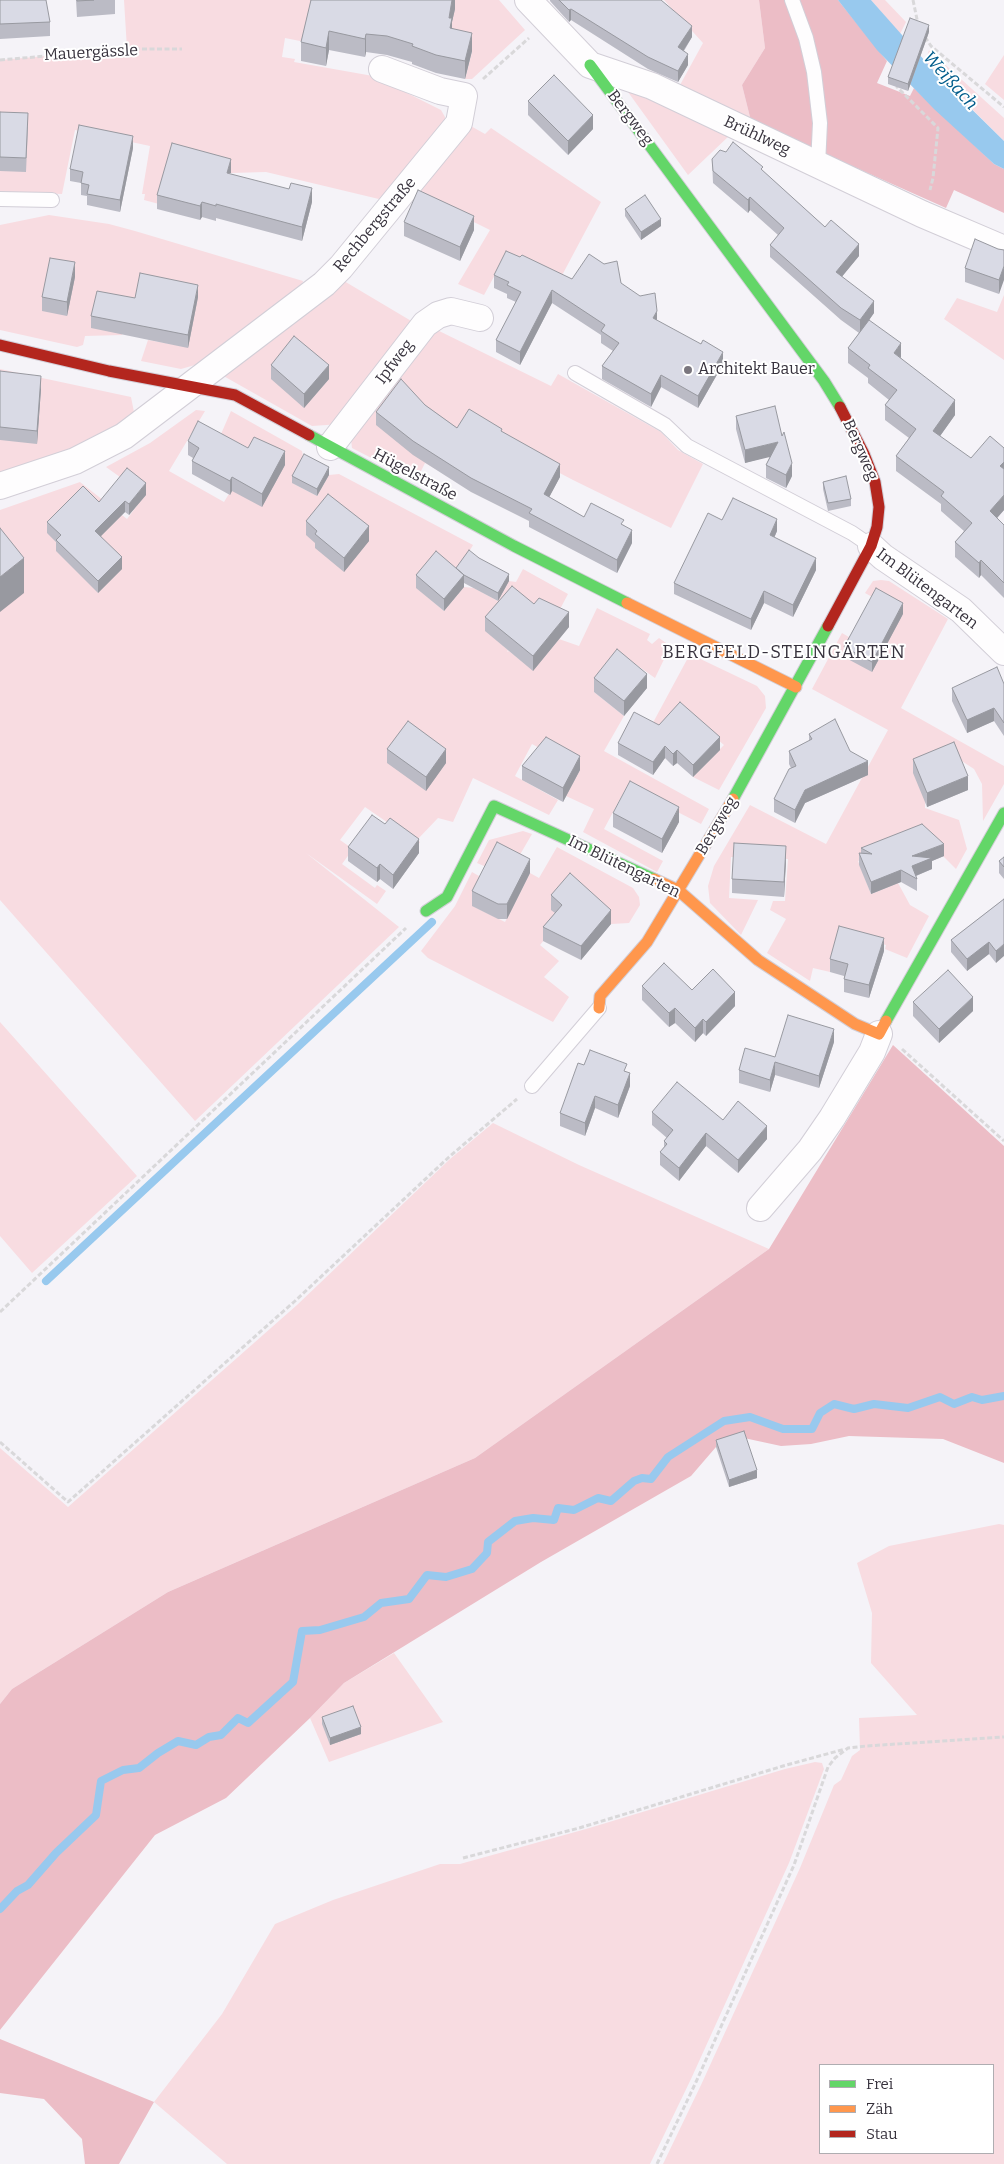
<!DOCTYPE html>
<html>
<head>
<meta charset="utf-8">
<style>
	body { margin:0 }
	#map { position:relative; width:1004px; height:2164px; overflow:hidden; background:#f5f3f8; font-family:Bitter,serif }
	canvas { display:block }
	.legend { position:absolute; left:819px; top:2064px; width:175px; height:90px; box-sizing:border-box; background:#fff; border:1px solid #afadb1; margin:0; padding:6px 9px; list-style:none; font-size:15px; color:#37323d }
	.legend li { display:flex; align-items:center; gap:10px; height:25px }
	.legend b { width:25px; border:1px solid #afadb1 }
</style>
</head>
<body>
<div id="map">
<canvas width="1004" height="2164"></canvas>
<ul class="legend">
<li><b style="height:6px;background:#63d668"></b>Frei</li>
<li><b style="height:6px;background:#ff974d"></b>Zäh</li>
<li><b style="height:6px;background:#b3261e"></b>Stau</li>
</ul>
</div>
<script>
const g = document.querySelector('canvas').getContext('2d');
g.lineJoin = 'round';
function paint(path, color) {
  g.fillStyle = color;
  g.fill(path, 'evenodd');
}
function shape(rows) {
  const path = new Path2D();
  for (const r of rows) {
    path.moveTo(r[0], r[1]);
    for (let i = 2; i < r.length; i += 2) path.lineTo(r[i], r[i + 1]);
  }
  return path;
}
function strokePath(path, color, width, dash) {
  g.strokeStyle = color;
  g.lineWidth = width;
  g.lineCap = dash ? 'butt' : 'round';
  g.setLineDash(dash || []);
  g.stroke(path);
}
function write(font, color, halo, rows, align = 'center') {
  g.font = font + ' Bitter,serif';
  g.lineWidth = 4;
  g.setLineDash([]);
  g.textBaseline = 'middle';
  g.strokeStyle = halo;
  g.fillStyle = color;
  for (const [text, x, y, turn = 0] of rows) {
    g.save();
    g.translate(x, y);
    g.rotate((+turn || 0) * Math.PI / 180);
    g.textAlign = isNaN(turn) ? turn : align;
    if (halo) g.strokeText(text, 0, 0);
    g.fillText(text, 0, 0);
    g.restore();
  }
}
const green = shape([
	[124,0,315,0,305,42,285,38,282,57,295,59,294,62,373,76,441,110,445,117,445,125,383,200,266,172,231,173,159,204,144,200,145,194,142,194,150,146,75,130,62,194,0,192,0,60,127,49],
	[411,0,499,0,525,30,472,79,465,79,472,52],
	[664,0,759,0,765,48,742,85,751,121,680,85,703,43],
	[871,0,885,0,906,22,900,34],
	[929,50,1004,118,1004,141,925,62],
	[1004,55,1004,100,985,84],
	[632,88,730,135,688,175,628,92],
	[469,125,485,134,491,128,601,202,559,281,503,260,484,295,458,284,490,230,415,193],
	[49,215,109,224,135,231,303,281,302,286,202,363,181,369,141,361,148,340,188,347,135,312,127,311,122,335,85,336,83,345,77,347,0,330,0,225],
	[344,281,418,325,341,424,312,426,220,374],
	[1004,295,1004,360,944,319,957,298,997,312],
	[431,327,551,386,558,374,661,432,678,450,703,464,671,528,573,480,514,449,439,471,425,463,416,481,352,448,350,430],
	[0,369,131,397,134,412,132,419,70,454,0,476],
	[196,410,205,411,169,471,224,502,255,451,221,434,231,411,302,451,304,461,292,482,296,485,317,496,329,475,339,474,473,545,454,578,416,587,444,611,464,587,474,588,498,601,509,581,516,582,523,569,568,594,558,613,486,631,508,650,507,652,509,651,533,670,559,639,579,646,597,608,650,634,647,640,652,644,659,638,669,645,669,649,655,678,624,656,594,692,624,716,604,751,709,809,701,824,627,786,604,829,663,861,657,872,583,832,594,809,566,796,580,770,532,744,515,776,558,800,549,815,473,778,453,822,438,818,417,840,420,842,415,850,394,827,365,807,340,840,353,849,342,864,375,888,377,885,386,891,377,904,306,853,399,927,195,1121,0,900,0,510,80,482,127,519,145,495,106,467,150,443],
	[881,580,889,581,948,619,901,708,1004,766,1004,784,983,821,982,784,974,769,954,756,925,802,925,808,959,820,967,849,956,869,923,836,858,861,871,894,898,883,910,905,929,916,907,958,885,949,886,945,867,940,839,938,830,972,813,968,810,981,767,953,786,919,770,910,773,901,785,901,788,859,731,857,729,898,758,900,741,935,710,903,708,886,714,866,750,805,826,844,888,730,812,689,842,633,854,640,903,614,865,593,873,581],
	[690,654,757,686,765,696,766,708,719,790,693,777,724,745,710,733,652,745,649,730],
	[523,831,532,834,514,865,491,869,477,863,489,840],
	[557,847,633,888,639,897,640,905,629,923,611,924,597,913,562,919,540,945,559,961,544,977,569,997,553,1022,428,958,421,951,455,906,472,872,486,880,473,906,505,922,530,873,539,878],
	[0,1022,137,1176,32,1273,0,1236],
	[493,1123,579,1165,769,1249,475,1458,168,1592,12,1689,0,1704,0,1448,68,1507,297,1305,450,1159],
	[999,1524,1004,1525,1004,2164,663,2164,701,2085,800,1868,834,1785,841,1780,852,1756,860,1750,859,1718,917,1715,871,1663,872,1613,857,1563,889,1546],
	[820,2065,993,2065,993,2153,820,2153],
	[394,1653,443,1722,329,1762,310,1718,344,1683],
	[815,1762,822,1763,824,1769,789,1863,691,2079,650,2164,227,2164,154,2102,222,2014,275,1924,333,1900,440,1864,460,1864,586,1829,785,1769]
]);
const forest = shape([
	[759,0,838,0,887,61,877,83,910,96,914,88,994,164,1004,169,1004,213,954,190,946,208,751,121,742,85,765,48],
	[893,1045,1004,1146,1004,1463,943,1439,849,1436,811,1444,781,1446,744,1438,716,1447,691,1476,541,1562,344,1683,310,1718,226,1798,155,1835,0,2030,0,1704,12,1689,168,1592,475,1458,769,1249],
	[0,2039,154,2102,119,2164,85,2164,82,2139,44,2099,0,2093]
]);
const water = shape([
	[838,0,871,0,941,79,1004,141,1004,169,994,164,934,109,877,50]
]);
const stream = shape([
	[46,1281,432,922],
	[0,1909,17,1891,28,1885,56,1853,96,1815,101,1781,123,1770,139,1768,158,1753,178,1741,196,1745,209,1737,221,1735,238,1718,248,1723,293,1682,302,1631,320,1630,364,1617,381,1603,409,1599,427,1575,446,1577,472,1569,487,1553,488,1542,515,1521,533,1518,554,1520,558,1508,574,1510,598,1498,611,1501,634,1481,642,1478,651,1479,668,1457,724,1421,750,1417,783,1429,812,1429,820,1413,834,1404,854,1409,874,1404,908,1408,940,1397,954,1404,972,1397,982,1400,1004,1396]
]);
const path = shape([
	[913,0,918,24],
	[925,37,931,46,1004,107],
	[0,60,127,49,182,49],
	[483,79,529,38],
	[899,84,897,87,938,128,933,178,930,190],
	[902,1049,1004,1141],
	[0,1312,406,928],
	[0,1442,68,1502,295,1301,449,1157,517,1099],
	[463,1858,579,1828,783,1766,845,1749],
	[657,2164,696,2082,794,1865,828,1767,835,1758,848,1748,866,1746,1004,1737]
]);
const lane = shape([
	[792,0,806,38,814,72,820,123,818,165],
	[0,199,52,200],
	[575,373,665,425,687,446,852,533,871,546],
	[532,1086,599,1008]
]);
const street = shape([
	[528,0,590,65,652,86,922,214,1004,249],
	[330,447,425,324,438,315,451,311,480,318],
	[0,486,75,461,124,436,324,284,341,267,459,123,464,96,440,91,382,69],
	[871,546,883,557,961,610,1004,652],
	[760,1208,810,1150,832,1118,872,1052,879,1034]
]);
const fast = shape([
	[590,65,824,381,840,407],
	[309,435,514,546,627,603],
	[733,799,828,626],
	[426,911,447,897,494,806,654,879],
	[886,1021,1004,813]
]);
const slow = shape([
	[627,603,796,687],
	[654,879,678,890,758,960,855,1024,879,1034,886,1021],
	[599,1008,600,996,647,942,733,799]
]);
const jam = shape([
	[0,345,109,371,235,395,309,435],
	[828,626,871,546,877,527,879,507,875,482,864,454,840,407]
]);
const wall = shape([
	[0,0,50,22,50,36,0,39],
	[76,0,115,0,115,14,77,17],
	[311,0,455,0,455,9,452,22,452,28,472,51,465,79,436,73,412,64,412,62,387,55,366,52,365,57,329,50,326,66,301,61,301,42],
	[550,0,661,0,692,37,684,51,688,65,678,82,648,69,571,20,569,22,550,1],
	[929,32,908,91,888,84,888,77],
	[528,101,593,129,568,155,528,115],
	[0,112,28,127,26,172,0,171],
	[133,148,120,212,87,205,87,196,81,195,81,183,70,181,70,169],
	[712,159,763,171,825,227,859,256,842,276,874,313,869,320,901,358,955,415,940,436,1004,510,997,518,1004,525,1004,598,981,575,979,578,955,557,955,542,964,531,941,511,941,504,896,471,896,456,909,438,885,420,885,405,889,400,868,383,868,378,848,363,848,348,859,333,841,320,770,257,770,245,778,235,750,210,748,213,713,183],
	[231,174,312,202,302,241,216,218,216,221,202,217,200,220,157,209,157,195],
	[625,209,661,226,641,240,625,216],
	[404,222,474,230,460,261,404,236],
	[998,249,1004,250,999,294,965,282,965,268],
	[520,257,572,279,621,283,657,321,723,364,698,408,661,387,651,407,602,379,602,366,613,351,601,343,601,335,552,303,520,365,496,352,496,340,516,302,507,298,507,294,494,288,494,275],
	[75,277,67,316,42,311,42,297],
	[198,297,188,348,91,328,91,316,135,298],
	[271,365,329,379,304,408,271,379],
	[0,371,41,389,37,444,0,440],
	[425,405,457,428,502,432,560,477,549,497,584,517,624,525,632,543,617,573,529,527,529,521,471,492,413,455,376,425,376,412],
	[736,416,792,476,786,488,766,478,766,465,770,456,745,463,736,429],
	[188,441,248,448,285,465,262,507,232,491,230,495,192,474,192,461,193,458,188,455],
	[329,475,317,496,292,483,292,476],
	[823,482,851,499,851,506,828,511,823,489],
	[146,495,129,515,125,512,101,536,122,569,98,593,56,551,56,542,47,533,47,522,99,502],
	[722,520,777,531,774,538,816,570,793,617,764,603,751,630,674,594,674,583],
	[306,521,369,541,344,572,315,548,315,543,306,535],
	[456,568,509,581,498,601,464,583,464,587,444,611,416,588,416,575],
	[903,614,872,672,844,657,844,647],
	[485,617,569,627,533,671,485,631],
	[594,678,647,688,624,716,594,692],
	[1004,684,1004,736,994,721,967,733,952,701,952,688],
	[659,725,720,750,693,777,677,763,673,766,665,758,653,775,618,755,618,743],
	[809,734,850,751,868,775,805,803,795,823,774,812,774,799,791,768,789,764,789,751,809,741],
	[387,749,446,763,426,791,387,763],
	[913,759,968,790,927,807,913,773],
	[522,766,580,770,563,802,522,780],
	[613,813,679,822,662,853,613,827],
	[385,824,419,853,393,889,380,879,377,882,348,861,348,847],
	[861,848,944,856,932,861,932,869,916,876,917,879,917,891,901,882,871,894,859,865,859,853,861,853],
	[1004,857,1004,879,999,873,999,861],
	[786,860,784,897,732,893,732,879],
	[530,873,507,919,498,919,472,906,472,891],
	[551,895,611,924,581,960,543,941,543,927,555,913,551,910],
	[1004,899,996,963,989,954,967,971,951,952,951,940],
	[884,951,869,998,844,992,844,976,830,972,830,959],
	[642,986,692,990,735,1006,706,1036,703,1033,695,1042,675,1023,669,1027,642,1000],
	[913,1002,973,1011,939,1043,913,1016],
	[834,1042,819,1088,775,1075,770,1092,739,1083,739,1070],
	[584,1065,627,1072,630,1086,618,1118,595,1108,585,1136,560,1126,560,1113],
	[652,1112,723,1120,767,1139,738,1173,706,1146,679,1181,660,1165,660,1152,664,1147,664,1141,667,1138,652,1125],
	[716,1440,757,1478,729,1487,716,1447],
	[322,1717,361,1734,330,1745,322,1724]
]);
const shadedWall = shape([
	[452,0,455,0,455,9,452,22,452,37,450,46,449,18],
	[571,9,571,20,569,22,569,10],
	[929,25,929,32,908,91,908,84],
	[692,26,692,37,678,59,678,47],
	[329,31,329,50,326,66,326,48],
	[472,33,472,51,465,79,465,61],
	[366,34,366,52,365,57,365,39],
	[688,54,688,65,678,82,678,71],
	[593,115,593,129,568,155,568,141],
	[133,136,133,148,120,212,120,200],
	[231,159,231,173,227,173],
	[312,188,312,202,302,241,302,227],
	[750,197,750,210,748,213,748,200],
	[202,202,202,217,200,220,200,206],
	[474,216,474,230,460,261,460,247],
	[661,219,661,226,641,240,641,232],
	[859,244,859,256,836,284,836,272],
	[75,262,75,277,67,316,67,302],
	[1004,266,1004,280,999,294,999,280],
	[198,285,198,297,188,348,188,335],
	[552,290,552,303,520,365,520,352],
	[874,301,874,313,860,333,860,320],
	[657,311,657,324,653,318],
	[901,343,901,358,894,353],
	[723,352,723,364,698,408,698,396],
	[329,365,329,379,304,408,304,394],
	[661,375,661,387,651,407,651,394],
	[41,376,41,389,37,444,37,431],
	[955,400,955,415,933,446,933,431],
	[778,442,778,455,745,463,745,450],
	[285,451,285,465,262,507,262,494],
	[1004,462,1004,477,1000,466],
	[792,463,792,476,786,488,786,475],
	[560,464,560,477,544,507,544,494],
	[329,467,329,475,317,496,317,489],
	[232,477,232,491,230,495,230,481],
	[146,483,146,495,129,515,129,504],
	[1004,495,1004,510,990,526,990,511],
	[125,501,125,512,95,542,95,531],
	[777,519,777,531,770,547,770,535],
	[369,526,369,541,344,572,344,558],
	[632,530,632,543,617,573,617,560],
	[122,557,122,569,98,593,98,581],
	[24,558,24,593,0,612,0,577],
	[816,558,816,570,793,617,793,605],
	[981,560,981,575,979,578,979,563],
	[509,574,509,581,498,601,498,593],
	[464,575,464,587,444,611,444,599],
	[764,591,764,603,751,630,751,619],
	[903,603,903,614,872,672,872,662],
	[569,612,569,627,533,671,533,656],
	[647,674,647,688,624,716,624,701],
	[994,708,994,721,967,733,967,720],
	[720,737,720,750,693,777,693,765],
	[665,746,665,758,653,775,653,762],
	[446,749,446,763,426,791,426,777],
	[677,750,677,763,673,766,673,754],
	[580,756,580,770,563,802,563,788],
	[868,761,868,775,805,803,795,823,795,810,805,790],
	[968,776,968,790,927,807,927,793],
	[679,807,679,822,662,853,662,839],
	[419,839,419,853,393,889,393,875],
	[944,844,944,856,932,861,932,869,913,877,912,876,912,856],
	[786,846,786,860,784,897,784,882],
	[530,859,530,873,507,919,507,904],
	[380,864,380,879,377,882,377,868],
	[901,870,901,882,871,894,871,882],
	[611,910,611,924,581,960,581,946],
	[884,938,884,951,869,998,869,985],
	[989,942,989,954,967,971,967,959],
	[1004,944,1004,956,996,963,996,951],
	[735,992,735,1006,706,1036,706,1022],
	[973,997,973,1011,939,1043,939,1029],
	[675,1008,675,1023,669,1027,669,1013],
	[703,1019,703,1033,695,1042,695,1028],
	[834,1029,834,1042,819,1088,819,1076],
	[775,1062,775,1075,770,1092,770,1080],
	[630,1073,630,1086,618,1118,618,1105],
	[595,1096,595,1108,585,1136,585,1123],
	[767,1126,767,1139,738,1173,738,1160],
	[706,1133,706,1146,679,1181,679,1168],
	[757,1470,757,1478,729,1487,729,1480],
	[361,1727,361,1734,330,1745,330,1738]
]);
const building = shape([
	[0,0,46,0,50,22,0,24,0,0],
	[77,0,94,0,77,1,77,0],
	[311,0,452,0,449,18,452,18,450,28,472,33,465,61,436,55,412,46,413,44,387,36,366,34,365,39,329,31,326,48,301,42,311,0],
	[559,0,661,0,692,26,678,47,688,54,678,71,648,57,571,9,569,10,559,0],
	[910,18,929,25,908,84,888,77,910,18],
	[554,75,593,115,568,141,528,101,554,75],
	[0,112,28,113,26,158,0,157,0,112],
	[79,125,133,136,120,200,87,194,89,185,81,183,83,172,70,169,79,125],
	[733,142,763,167,761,169,825,227,831,220,859,244,836,272,874,301,860,320,841,308,770,245,784,228,750,197,748,200,713,171,712,159,720,150,726,152,733,142],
	[172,143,231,159,227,173,289,189,291,183,312,188,302,227,216,204,216,206,202,202,200,206,157,195,172,143],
	[418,190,474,216,460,247,404,222,418,190],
	[645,195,661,219,641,232,625,209,645,195],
	[975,239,998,249,1004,250,1004,266,999,280,965,268,975,239],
	[506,251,520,257,522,255,572,279,589,254,604,264,617,261,621,283,640,296,655,293,657,311,653,318,701,344,703,340,723,352,698,396,661,375,651,394,602,366,619,343,601,331,605,325,552,290,520,352,496,340,521,292,507,285,509,282,494,275,506,251],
	[50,258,75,262,67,302,42,297,50,258],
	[140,273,198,285,188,335,91,316,97,291,135,298,140,273],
	[869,320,901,343,894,353,955,400,933,431,971,458,990,436,1004,448,1004,462,1000,466,1004,469,1004,495,990,511,1004,525,1004,583,981,560,979,563,955,542,972,523,941,496,944,492,896,456,916,429,885,405,897,390,868,368,870,365,848,348,869,320],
	[294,336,329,365,304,394,271,365,294,336],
	[0,371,41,376,37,431,0,427,0,371],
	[401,379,425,405,457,428,469,409,502,429,501,431,560,464,544,494,584,517,591,503,624,520,621,524,632,530,617,560,529,513,532,509,471,478,413,441,376,412,401,379],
	[775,406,782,436,784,432,792,463,786,475,766,465,778,442,745,450,736,416,775,406],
	[198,421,248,448,254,437,285,451,262,494,232,477,230,481,192,461,199,448,188,441,198,421],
	[304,454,329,467,317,489,292,476,304,454],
	[127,468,146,483,129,504,125,501,95,531,122,557,98,581,56,540,61,535,47,522,83,486,99,502,127,468],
	[846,476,851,499,828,503,823,482,846,476],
	[328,494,369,526,344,558,315,534,317,531,306,521,328,494],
	[733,498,777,519,770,535,816,558,793,605,764,591,751,619,674,583,708,513,722,520,733,498],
	[0,528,24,558,0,577,0,528],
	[469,550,479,558,509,574,498,593,464,575,456,568,469,550],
	[436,551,464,575,444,599,416,575,436,551],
	[512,586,534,604,539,598,569,612,533,656,485,617,512,586],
	[876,588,903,603,872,662,844,647,876,588],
	[617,649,647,674,624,701,594,678,617,649],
	[997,667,1004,684,1004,723,994,708,967,720,952,688,997,667],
	[680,702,720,737,693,765,677,750,673,754,665,746,653,762,618,743,634,712,659,725,680,702],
	[835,719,850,751,868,761,805,790,795,810,774,799,789,769,796,766,789,751,812,739,809,734,835,719],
	[408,721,446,749,426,777,387,749,408,721],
	[546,737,580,756,563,788,522,766,546,737],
	[954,742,968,776,927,793,913,759,954,742],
	[630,781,679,807,662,839,613,813,630,781],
	[372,815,385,824,390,818,419,839,393,875,380,864,377,868,348,847,372,815],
	[922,824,944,844,912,856,932,858,912,866,917,879,901,870,871,882,859,853,872,854,861,848,922,824],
	[497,842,530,859,507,904,498,904,472,891,497,842],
	[734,843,786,846,784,882,732,879,734,843],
	[1004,857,1004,867,999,861,1004,857],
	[570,873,611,910,581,946,543,927,562,905,551,895,570,873],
	[1004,899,1004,944,996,951,989,942,967,959,951,940,1004,899],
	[839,926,884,938,869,985,844,979,848,964,830,959,839,926],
	[664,963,692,990,713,969,735,992,706,1022,703,1019,695,1028,675,1008,669,1013,642,986,664,963],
	[948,970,973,997,939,1029,913,1002,948,970],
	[788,1015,834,1029,819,1076,775,1062,770,1080,739,1070,745,1048,775,1057,788,1015],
	[590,1050,627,1064,624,1071,630,1073,618,1105,595,1096,585,1123,560,1113,578,1063,584,1065,590,1050],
	[677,1082,723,1120,738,1101,767,1126,738,1160,706,1133,679,1168,660,1152,667,1144,664,1141,673,1130,652,1112,677,1082],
	[744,1431,757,1470,729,1480,716,1440,744,1431],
	[353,1706,361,1727,330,1738,322,1717,353,1706]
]);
const markers = [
	[688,370,5,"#7a767e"]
];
const streetNames = [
	["Mauergässle",91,53,-3],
	["Bergweg",630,118,53],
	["Brühlweg",757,136,25],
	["Rechbergstraße",375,225,-50],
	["Ipfweg",395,362,-53],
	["Bergweg",860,450,66],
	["Hügelstraße",415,475,28],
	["Im Blütengarten",927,589,37],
	["Bergweg",717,826,-59],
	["Im Blütengarten",624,867,26]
];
const poiNames = [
	["Architekt Bauer",698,370]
];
const waterNames = [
	["Weißach",950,81,48]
];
const neighbourhoodNames = [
	["BERGFELD-STEINGÄRTEN",784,653]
];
paint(green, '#f8dce1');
paint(forest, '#ecbdc6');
paint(water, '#98c9ee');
strokePath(stream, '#98c9ee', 8);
strokePath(lane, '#d2ced7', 16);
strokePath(street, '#d2ced7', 28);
strokePath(fast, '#d2ced7', 13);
strokePath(slow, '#d2ced7', 13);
strokePath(jam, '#d2ced7', 13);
strokePath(path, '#d9d8da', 3, [5, 2.5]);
strokePath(lane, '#fefdfe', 14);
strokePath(street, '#fefdfe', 26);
strokePath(fast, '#63d668', 11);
strokePath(slow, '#ff974d', 11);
strokePath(jam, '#b3261e', 11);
paint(wall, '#bbbbc5');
paint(shadedWall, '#9899a0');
paint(building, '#d9dae5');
strokePath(building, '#9899a0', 1);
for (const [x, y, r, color] of markers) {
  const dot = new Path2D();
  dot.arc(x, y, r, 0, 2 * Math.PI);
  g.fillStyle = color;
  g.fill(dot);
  strokePath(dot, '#fff', 2);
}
write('16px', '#37323d', '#fff', streetNames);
write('16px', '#37323d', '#fff', poiNames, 'left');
write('italic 18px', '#005c8b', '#fff', waterNames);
g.letterSpacing = '1px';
write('18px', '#37323d', '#fff', neighbourhoodNames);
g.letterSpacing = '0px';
</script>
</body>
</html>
